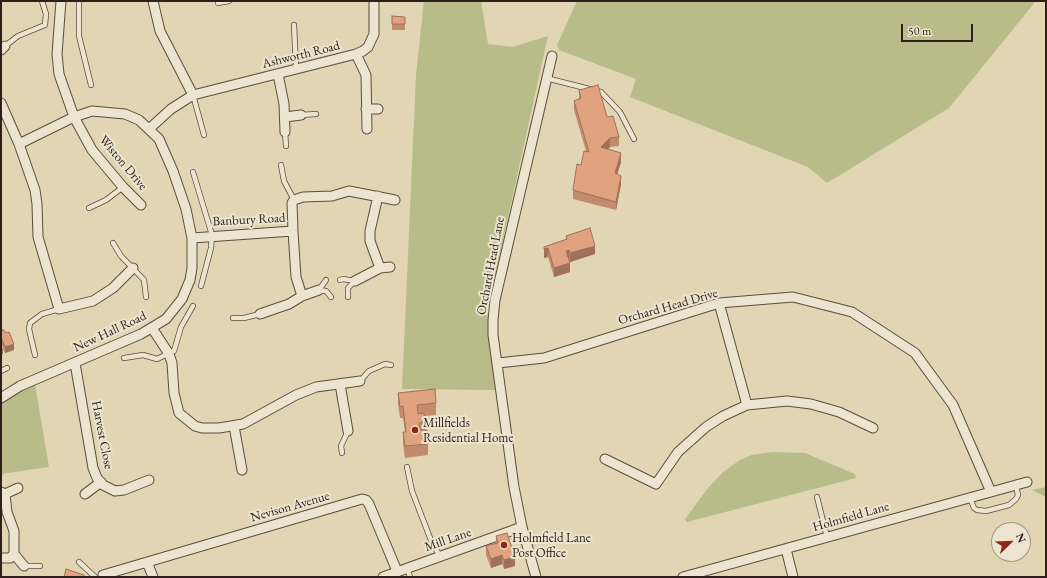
<!DOCTYPE html>
<html>
<head>
<meta charset="utf-8">
<style>
	body { margin:0 }
	#map { position:relative; width:1047px; height:578px; overflow:hidden; background:#e1d5b3; font-family:"EB Garamond",serif }
	canvas { display:block }
	.frame { position:absolute; inset:0; border:2px solid #2e2019; pointer-events:none }
	.north { position:absolute; left:991px; top:522px; width:40px; height:40px; box-sizing:border-box; background:#ece4ce; border:1px solid #a09686; border-radius:50%; rotate:67deg; font-size:11px; font-weight:700; line-height:16px; text-align:center; color:#2e2019 }
	.north::after { content:''; display:block; margin:auto; width:14px; height:18px; background:#8f2418; clip-path:polygon(50% 0,100% 100%,50% 72%,0 100%) }
	.scale { position:absolute; left:901px; top:24px; width:72px; height:18px; box-sizing:border-box; border:2px solid #2e2019; border-top:0; padding-left:5px; font-size:12px; line-height:14px; white-space:nowrap; color:#2e2019; -webkit-text-stroke:3px #ece4ce; paint-order:stroke }
</style>
</head>
<body>
<div id="map">
<canvas width="1047" height="578"></canvas>
<div class="frame"></div>
<div class="north">N</div>
<div class="scale">50 m</div>
</div>
<script>
const g = document.querySelector('canvas').getContext('2d');
g.lineJoin = 'round';
function paint(path, color) {
  g.fillStyle = color;
  g.fill(path, 'evenodd');
}
function shape(rows) {
  const path = new Path2D();
  for (const r of rows) {
    path.moveTo(r[0], r[1]);
    for (let i = 2; i < r.length; i += 2) path.lineTo(r[i], r[i + 1]);
  }
  return path;
}
function strokePath(path, color, width, dash) {
  g.strokeStyle = color;
  g.lineWidth = width;
  g.lineCap = dash ? 'butt' : 'round';
  g.setLineDash(dash || []);
  g.stroke(path);
}
function write(font, color, halo, rows, align = 'center') {
  g.font = font + ' "EB Garamond",serif';
  g.lineWidth = 4;
  g.setLineDash([]);
  g.textBaseline = 'middle';
  g.strokeStyle = halo;
  g.fillStyle = color;
  for (const [text, x, y, turn = 0] of rows) {
    g.save();
    g.translate(x, y);
    g.rotate((+turn || 0) * Math.PI / 180);
    g.textAlign = isNaN(turn) ? turn : align;
    if (halo) g.strokeText(text, 0, 0);
    g.fillText(text, 0, 0);
    g.restore();
  }
}
const green = shape([
	[424,1,481,1,488,44,513,47,548,36,487,312,496,390,402,389,416,75],
	[577,1,1036,1,949,108,827,183,808,167,630,97,636,79,559,50,557,45],
	[35,384,49,467,1,474,1,403,13,394],
	[772,452,805,453,855,474,856,478,687,522,685,519,708,488,723,472,740,460,752,455],
	[1046,487,1046,497,1032,490]
]);
const lane = shape([
	[79,1,79,36,91,85],
	[218,3,229,1],
	[294,25,296,69],
	[5,46,18,36,45,25,46,14,42,1],
	[546,78,601,92,620,112,634,139],
	[193,95,204,135],
	[301,115,316,114],
	[285,132,286,146],
	[281,165,284,181,294,200],
	[193,172,212,235,211,248,201,286],
	[89,208,106,200,123,187],
	[113,243,121,256,144,280,146,297],
	[340,280,343,279,355,281],
	[319,290,326,291,331,297],
	[319,290,326,280],
	[348,297,348,288,355,281],
	[233,318,244,318,260,314],
	[35,355,29,329,30,323,42,314,59,309],
	[124,358,143,355,157,359,174,351,181,327,193,306],
	[1,371,7,368],
	[360,381,369,371,385,364,391,365],
	[342,453,341,446,348,431],
	[407,467,412,491,432,543,440,556],
	[817,497,827,537],
	[970,498,974,508,977,510,986,511,1009,505,1016,499,1018,495,1016,485],
	[79,562,95,577],
	[24,566,40,566],
	[407,568,410,577]
]);
const street = shape([
	[153,1,160,31,193,95],
	[1,50,5,46],
	[356,54,366,75,367,129],
	[278,74,284,104,285,132],
	[1,103,19,144,35,190,37,204,38,237,59,309,93,301,113,288,133,268],
	[366,109,378,109],
	[285,117,301,115],
	[149,129,171,109,193,95,356,54,363,51,368,47,374,34,374,1],
	[19,144,74,117,92,150,123,187,141,205],
	[378,196,370,231,370,241,380,268],
	[192,238,293,231],
	[355,281,380,268,390,267],
	[302,296,296,277,293,231,292,203,294,200,303,197,332,196,349,191,395,200],
	[719,303,747,405],
	[260,314,289,304,302,296,319,290],
	[152,328,169,354,172,363,174,393,179,413,195,426,202,428,219,428,243,424,296,395,316,387,360,381],
	[75,363,93,468,97,478,103,485,115,491,124,490,149,480],
	[498,363,544,358,719,303,793,297,852,312,915,353,953,405,991,492],
	[340,384,348,431],
	[1,398,20,386,141,334,166,319,182,299,190,280,192,268,192,238,186,209,173,171,159,139,139,120,125,114,92,111,74,117,59,74,57,54,61,1],
	[234,426,242,470],
	[605,459,656,484,678,452,706,427,723,416,747,405,787,401,811,404,839,412,873,428],
	[1,492,5,494,7,512,14,531,14,554,10,558,1,558],
	[5,494,18,488],
	[85,494,101,482],
	[786,549,793,577],
	[14,554,24,566],
	[147,562,153,577],
	[103,575,362,499,366,500,369,504,397,571],
	[383,577,522,527],
	[536,577,522,527,514,487,493,335,493,320,495,300,552,56],
	[683,577,1027,482]
]);
const wall = shape([
	[392,16,405,17,405,30,392,30],
	[579,90,607,117,619,137,619,146,610,147,608,149,621,162,617,174,621,184,616,210,573,199,573,190,581,165,586,151,574,110,574,101,579,99],
	[566,236,595,254,570,262,569,259,570,272,554,277,548,257,544,258,544,247,566,240],
	[1,333,14,350,5,353,1,343],
	[398,393,436,403,436,415,424,416,425,430,428,444,428,455,405,458,403,444,403,432,405,432,403,418,400,418,398,404],
	[496,536,515,566,504,569,502,564,491,568,486,555,486,546,496,543]
]);
const shadedWall = shape([
	[610,138,610,147,601,156,601,147],
	[621,153,621,162,615,182,615,173],
	[621,176,621,184,616,210,616,202],
	[595,246,595,254,570,262,570,253],
	[548,248,548,257,544,258,544,249],
	[569,250,569,259,566,251],
	[570,263,570,272,554,277,554,268],
	[14,344,14,350,5,353,5,347],
	[3,348,3,354,1,355,1,349],
	[502,555,502,564,491,568,491,559],
	[515,557,515,566,504,569,504,560]
]);
const building = shape([
	[392,16,405,17,405,24,392,24,392,16],
	[598,85,607,117,613,116,619,137,610,138,601,147,621,153,615,173,621,176,616,202,573,190,577,164,581,165,584,151,589,152,574,101,581,98,579,90,598,85],
	[590,228,595,246,570,253,569,250,566,251,570,263,554,268,548,248,544,249,544,247,567,239,566,236,590,228],
	[2,330,4,330,6,333,9,332,14,344,5,347,1,337,2,330],
	[435,389,436,403,417,405,418,414,424,413,425,422,419,423,420,430,427,430,428,444,405,446,403,432,406,432,403,406,400,407,398,393,435,389],
	[507,533,515,557,504,560,502,555,491,559,486,546,498,543,496,536,507,533],
	[66,569,84,575,84,577,64,577,66,569]
]);
const markers = [
	[415,430,4,"#8f2418"],
	[504,545,4,"#8f2418"]
];
const streetNames = [
	["Ashworth Road",301,55,-14],
	["Wiston Drive",123,163,50],
	["Banbury Road",249,220,-3],
	["Orchard Head Lane",491,266,-79],
	["Orchard Head Drive",668,307,-16],
	["New Hall Road",110,332,-25],
	["Harvest Close",102,435,79],
	["Nevison Avenue",290,507,-16],
	["Holmfield Lane",851,517,-16],
	["Mill Lane",448,540,-19]
];
const poiNames = [
	["Millfields",423,423],
	["Residential Home",423,438],
	["Holmfield Lane",512,538],
	["Post Office",512,553]
];
paint(green, '#b7bc89');
strokePath(lane, '#5b4d40', 6);
strokePath(street, '#5b4d40', 11);
strokePath(lane, '#ece4ce', 4.5);
strokePath(street, '#ece4ce', 9);
paint(wall, '#c28b6e');
paint(shadedWall, '#9e715a');
paint(building, '#e1a280');
strokePath(building, '#9e715a', 1);
for (const [x, y, r, color] of markers) {
  const dot = new Path2D();
  dot.arc(x, y, r, 0, 2 * Math.PI);
  g.fillStyle = color;
  g.fill(dot);
  strokePath(dot, '#ece4ce', 1.5);
}
write('13px', '#2e2019', '#ece4ce', streetNames);
write('13px', '#2e2019', '#ece4ce', poiNames, 'left');
</script>
</body>
</html>
